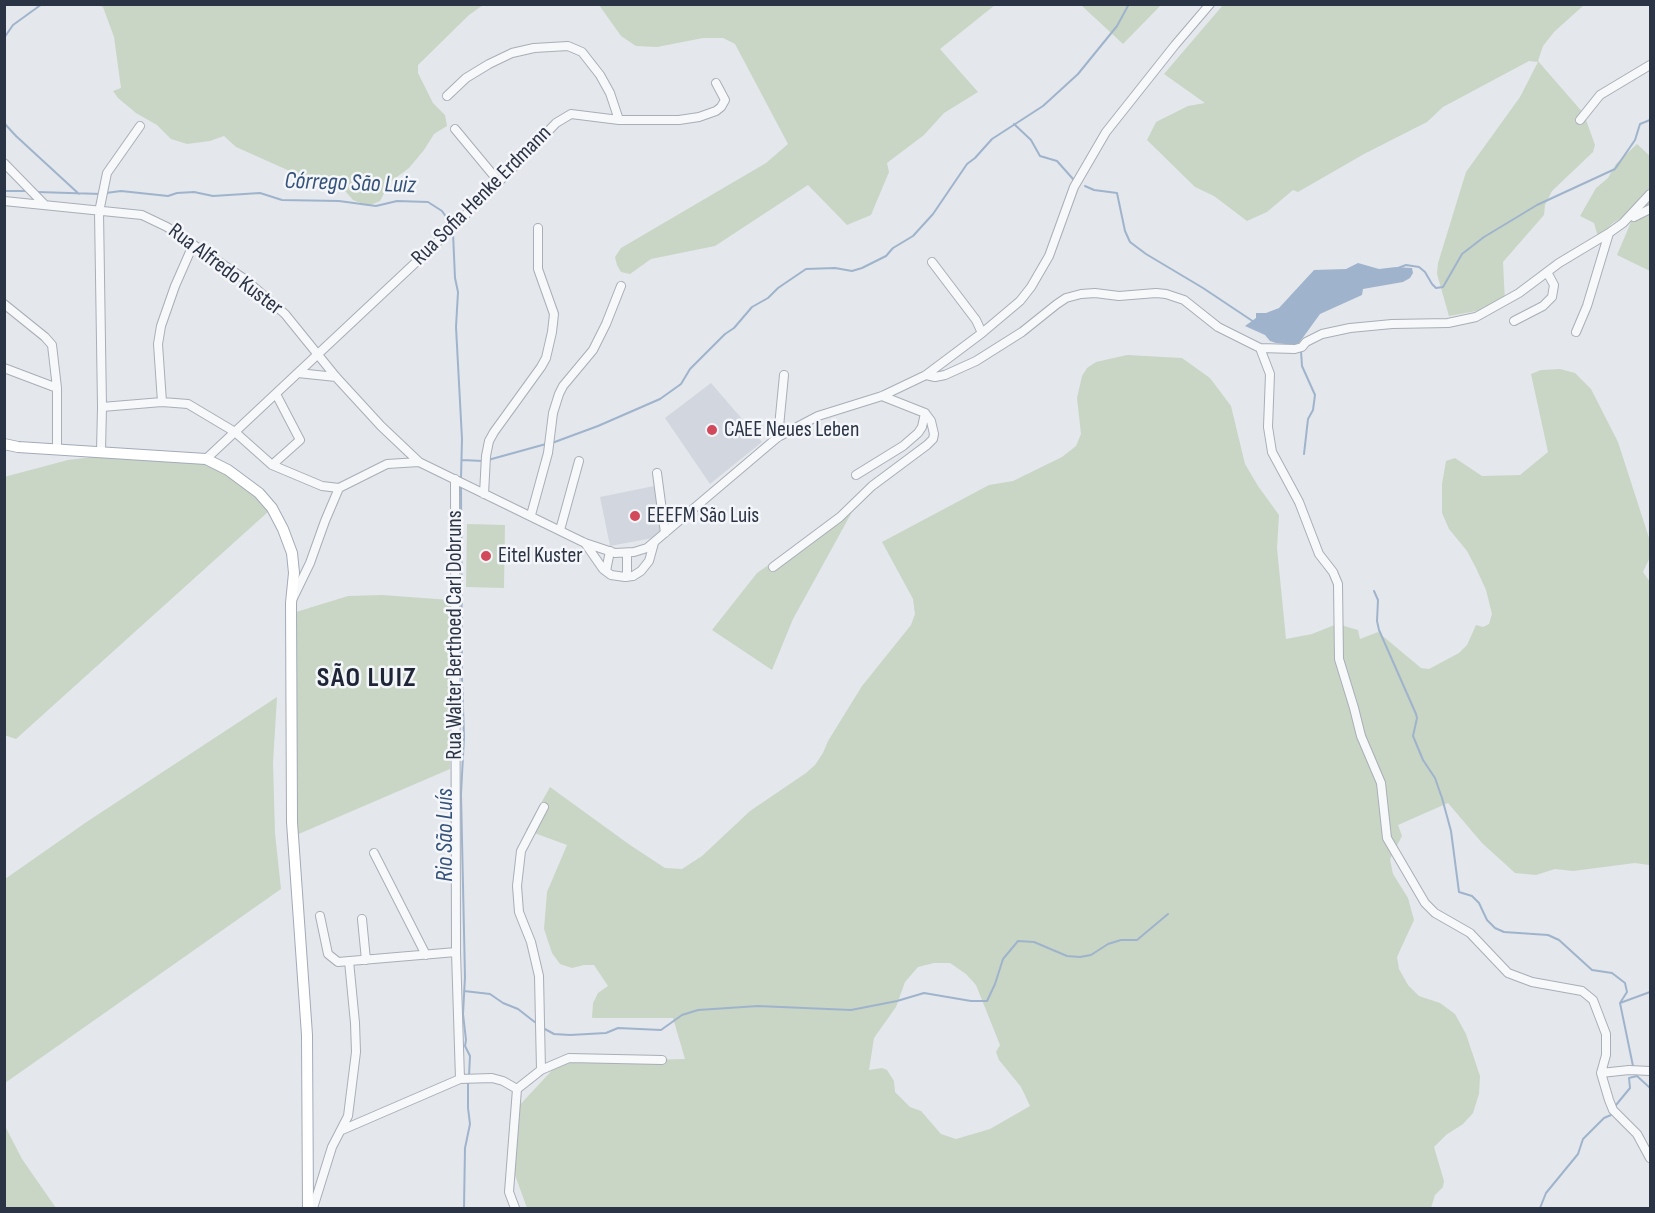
<!DOCTYPE html>
<html>
<head>
<meta charset="utf-8">
<style>
	body { margin:0 }
	#map { position:relative; width:1655px; height:1213px; overflow:hidden; background:#e4e7ec; font-family:"Sofia Sans Condensed",sans-serif }
	canvas { display:block }
	.frame { position:absolute; inset:0; border:6px solid #2b3445; pointer-events:none }
</style>
</head>
<body>
<div id="map">
<canvas width="1655" height="1213"></canvas>
<div class="frame"></div>
</div>
<script>
const g = document.querySelector('canvas').getContext('2d');
g.lineJoin = 'round';
function paint(path, color) {
  g.fillStyle = color;
  g.fill(path, 'evenodd');
}
function shape(rows) {
  const path = new Path2D();
  for (const r of rows) {
    path.moveTo(r[0], r[1]);
    for (let i = 2; i < r.length; i += 2) path.lineTo(r[i], r[i + 1]);
  }
  return path;
}
function strokePath(path, color, width, dash) {
  g.strokeStyle = color;
  g.lineWidth = width;
  g.lineCap = dash ? 'butt' : 'round';
  g.setLineDash(dash || []);
  g.stroke(path);
}
function write(font, color, halo, rows, align = 'center') {
  g.font = font + ' "Sofia Sans Condensed",sans-serif';
  g.lineWidth = 5;
  g.setLineDash([]);
  g.textBaseline = 'middle';
  g.strokeStyle = halo;
  g.fillStyle = color;
  for (const [text, x, y, turn = 0] of rows) {
    g.save();
    g.translate(x, y);
    g.rotate((+turn || 0) * Math.PI / 180);
    g.textAlign = isNaN(turn) ? turn : align;
    if (halo) g.strokeText(text, 0, 0);
    g.fillText(text, 0, 0);
    g.restore();
  }
}
const built = shape([
	[711,383,762,442,710,484,665,418],
	[659,485,669,535,610,546,600,497]
]);
const green = shape([
	[98,5,98,4,483,5,469,15,418,65,418,73,433,103,445,115,447,126,434,134,424,150,409,168,390,182,380,201,368,206,353,200,346,192,312,181,236,147,224,136,210,141,187,144,171,139,157,125,136,113,118,98,113,91,121,88,114,37,103,7],
	[599,5,995,5,940,49,978,92,944,113,924,135,887,163,889,172,871,215,847,225,808,185,715,246,651,259,630,274,621,272,617,265,615,257,621,248,766,163,788,144,735,44,723,38,703,38,657,47,636,46,621,36],
	[1081,5,1161,5,1123,44],
	[1223,5,1584,5,1554,32,1543,46,1538,61,1584,114,1595,145,1593,152,1552,191,1545,205,1544,215,1503,262,1505,302,1477,311,1449,316,1437,274,1438,263,1466,172,1520,97,1538,62,1529,61,1443,107,1427,122,1364,154,1298,192,1293,190,1267,212,1247,221,1214,196,1195,187,1147,140,1156,122,1188,106,1205,103,1164,74],
	[1637,144,1650,156,1650,271,1617,255,1631,222,1623,217,1613,223,1598,237,1594,223,1580,216,1596,188,1608,178,1616,164],
	[1127,355,1182,358,1210,378,1231,406,1245,464,1258,486,1279,515,1277,548,1286,639,1312,634,1337,624,1358,630,1360,639,1378,632,1421,668,1429,669,1459,653,1467,645,1476,625,1483,627,1489,624,1492,614,1486,590,1476,568,1467,551,1449,529,1442,513,1442,484,1446,461,1455,458,1482,476,1520,475,1548,452,1531,374,1541,370,1560,369,1575,373,1591,389,1618,442,1650,541,1650,557,1643,572,1650,582,1650,869,1649,865,1635,863,1573,871,1555,869,1536,875,1515,873,1482,843,1448,803,1398,825,1402,836,1390,859,1393,874,1408,898,1414,920,1397,957,1399,969,1408,985,1419,996,1440,1003,1455,1014,1466,1034,1480,1076,1479,1094,1473,1113,1463,1124,1446,1135,1434,1147,1444,1181,1443,1187,1435,1195,1431,1208,527,1208,515,1175,512,1136,515,1110,557,1065,582,1054,641,1060,685,1059,673,1018,592,1018,593,1003,598,993,608,986,594,965,584,965,572,968,560,964,552,953,544,929,547,892,567,845,526,830,550,787,630,845,665,868,682,869,702,856,750,811,806,773,815,765,823,753,828,741,862,686,911,625,915,614,913,599,882,542,989,485,1013,481,1062,457,1076,446,1081,434,1077,398,1082,376,1087,368,1096,362],
	[934,963,950,963,966,974,976,985,1000,1045,996,1052,999,1060,1021,1087,1030,1106,990,1129,956,1139,941,1134,921,1111,910,1107,895,1092,894,1081,887,1070,882,1068,869,1070,874,1038,896,1007,905,982,918,967],
	[117,454,184,457,223,468,257,495,269,511,16,739,4,735,4,477,68,460],
	[852,512,793,619,772,670,712,630,757,573,804,540],
	[467,524,505,525,504,588,466,587],
	[382,595,450,600,450,769,287,839,287,729,296,612,348,596],
	[277,697,273,763,275,833,281,889,5,1083,5,879,88,821],
	[5,1126,22,1159,56,1208,5,1208]
]);
const water = shape([
	[1358,263,1379,269,1396,267,1412,268,1413,273,1410,278,1403,282,1363,289,1362,295,1320,314,1299,343,1294,345,1276,343,1270,341,1265,335,1245,326,1256,318,1256,313,1266,313,1279,308,1314,270,1346,269]
]);
const stream = shape([
	[4,38,13,25,42,4],
	[4,123,16,136,79,194],
	[1014,124,1031,140,1040,156,1057,161,1073,179],
	[1085,186,1094,190,1117,193,1125,231,1130,242,1146,254,1203,288,1254,322],
	[4,191,29,191],
	[37,192,101,194],
	[106,193,121,191,168,196,177,193,194,192,213,196,260,193,282,200,339,201,376,206,397,201,428,202,442,211,451,224],
	[453,233,455,278,458,292,456,327,462,439,461,478],
	[1398,268,1406,265,1419,267,1425,272,1432,284,1436,288,1443,287,1462,254,1484,237,1537,205,1615,169,1635,140,1640,124,1650,120],
	[1301,351,1302,366,1315,395,1313,410,1308,419,1304,454],
	[552,443,598,426,660,399,681,384,690,369,725,334,734,328,752,307,768,298,778,288,806,269,835,268,852,271,862,268,886,256,893,248,913,236,933,214,967,164,975,158,992,139,1043,106,1078,74,1117,26,1129,4],
	[462,460,483,461],
	[488,460,546,444],
	[461,484,462,679,464,737,461,794,465,977,463,1014,466,1040,465,1046,470,1056,469,1076],
	[1374,591,1378,600,1377,621,1379,630,1416,714,1417,718,1413,736,1423,760,1435,778,1442,798,1451,831,1459,892,1472,896,1479,903,1487,920,1495,928,1504,932,1548,935,1559,940,1592,970,1612,973,1625,983,1627,992,1620,1003,1633,1066],
	[464,991,490,994,503,1003,518,1009,536,1023],
	[1620,1003,1650,992],
	[543,1028,554,1034,570,1035,606,1033,618,1028,661,1030,682,1015,698,1010,758,1006,851,1010,897,1001,924,993,971,1001,987,1001,995,984,1003,959,1018,941,1034,942,1067,956,1080,957,1091,955,1108,944,1121,940,1137,940,1168,914],
	[1637,1076,1650,1088],
	[1616,1105,1630,1088,1629,1078,1637,1076],
	[464,1208,465,1148,470,1124,468,1108,468,1081],
	[1540,1208,1546,1193,1578,1154,1583,1139,1604,1118,1611,1115]
]);
const minor = shape([
	[447,96,466,78,489,64,512,53,534,48,568,46,582,52,600,75,610,93,619,120],
	[1580,120,1600,95,1650,65],
	[455,129,499,182],
	[4,163,45,205],
	[4,201,142,215,167,227,246,280,285,314,336,377,381,426,419,462],
	[1634,217,1650,209],
	[932,262,976,320,982,333],
	[4,304,45,337,52,345,57,388,57,450],
	[1514,321,1543,306,1552,297,1554,285,1547,272],
	[1576,332,1587,306,1609,233],
	[1260,348,1295,349,1302,347,1306,342,1322,334,1350,328,1392,324,1448,323,1476,317,1519,293,1559,263,1609,233,1623,223,1650,194],
	[4,368,57,388],
	[298,373,336,377],
	[926,375,935,377,945,375,976,361,1022,332,1057,304,1066,298,1081,294,1095,293,1119,296,1156,293,1166,294,1184,300,1218,327,1260,348,1270,374,1268,427,1272,452,1299,502,1319,554,1333,572,1338,584,1339,659,1354,708,1361,736,1381,783,1387,838,1425,903,1435,913,1470,933,1508,973,1532,982,1582,991,1593,1000,1606,1034,1606,1055,1601,1073,1609,1100,1613,1110,1637,1134,1650,1158],
	[162,402,158,344,161,326,175,286,193,245],
	[102,407,162,402,188,404,235,432,272,465,322,486,339,488],
	[778,437,784,375],
	[101,451,102,407,99,212,107,173,140,126],
	[206,459,445,235,521,160,556,123,571,114,619,120,679,120,699,117,716,111,721,107,725,100,716,83],
	[272,465,300,440,276,394],
	[657,473,665,533],
	[856,475,903,446,918,433,922,427,925,413,882,396],
	[455,479,456,952,460,1079],
	[484,494,486,456,489,441,494,432,541,367,546,358,552,332,554,314,538,269,538,228],
	[531,515,548,453,553,413,559,394,563,386,593,350,606,324,621,286],
	[560,530,579,461],
	[585,543,603,569,611,575,625,577,633,576,641,571,649,561,654,543],
	[773,567,840,517,872,486,927,445,933,439,934,434,931,421,925,413],
	[606,571,610,551],
	[627,577,627,553],
	[293,598,310,563,325,521,339,488,387,464,419,462,585,543,615,553,634,552,647,548,778,437,818,416,882,396,926,375,982,333,1020,301,1031,287,1049,256,1074,187,1106,132,1175,45,1210,4],
	[374,853,426,955],
	[320,916,328,954,338,962,456,952],
	[362,919,366,960],
	[541,1070,539,976,531,942,519,912,517,886,521,851,544,807],
	[1601,1073,1629,1070,1650,1071],
	[517,1089,541,1070,569,1058,662,1060],
	[342,1130,460,1079,492,1078,503,1081,517,1089,509,1192,515,1208],
	[313,1208,332,1147,348,1116,356,1052,355,1023,349,961]
]);
const major = shape([
	[4,444,18,447,206,459,228,470,259,493,272,508,283,529,292,553,294,573,291,603,292,822,307,1035,308,1208]
]);
const markers = [
	[712,430,6,"#d1495b"],
	[635,516,6,"#d1495b"],
	[486,556,6,"#d1495b"]
];
const streetNames = [
	["Rua Sofia Henke Erdmann",482,196,-45],
	["Rua Alfredo Kuster",225,270,37],
	["Rua Walter Berthoed Carl Dobruns",455,635,-90]
];
const poiNames = [
	["CAEE Neues Leben",724,430],
	["EEEFM São Luis",647,516],
	["Eitel Kuster",498,556]
];
const waterNames = [
	["Córrego São Luiz",350,184,2],
	["Rio São Luís",446,835,-90]
];
const districtNames = [
	["SÃO LUIZ",367,679]
];
paint(built, '#d2d6de');
paint(green, '#c9d6c5');
paint(water, '#9fb4cc');
strokePath(stream, '#9fb4cc', 2);
strokePath(minor, '#a9aeb7', 10);
strokePath(major, '#a3abb8', 12);
strokePath(minor, '#f7f8fa', 8);
strokePath(major, '#fff', 10);
for (const [x, y, r, color] of markers) {
  const dot = new Path2D();
  dot.arc(x, y, r, 0, 2 * Math.PI);
  g.fillStyle = color;
  g.fill(dot);
  strokePath(dot, '#f4f6f9', 2);
}
write('22px', '#2b3445', '#f4f6f9', streetNames);
write('22px', '#2b3445', '#f4f6f9', poiNames, 'left');
write('italic 24px', '#34527a', '#f4f6f9', waterNames);
g.letterSpacing = '1.5px';
write('bold 28px', '#1d2536', '#f4f6f9', districtNames);
g.letterSpacing = '0px';
</script>
</body>
</html>
